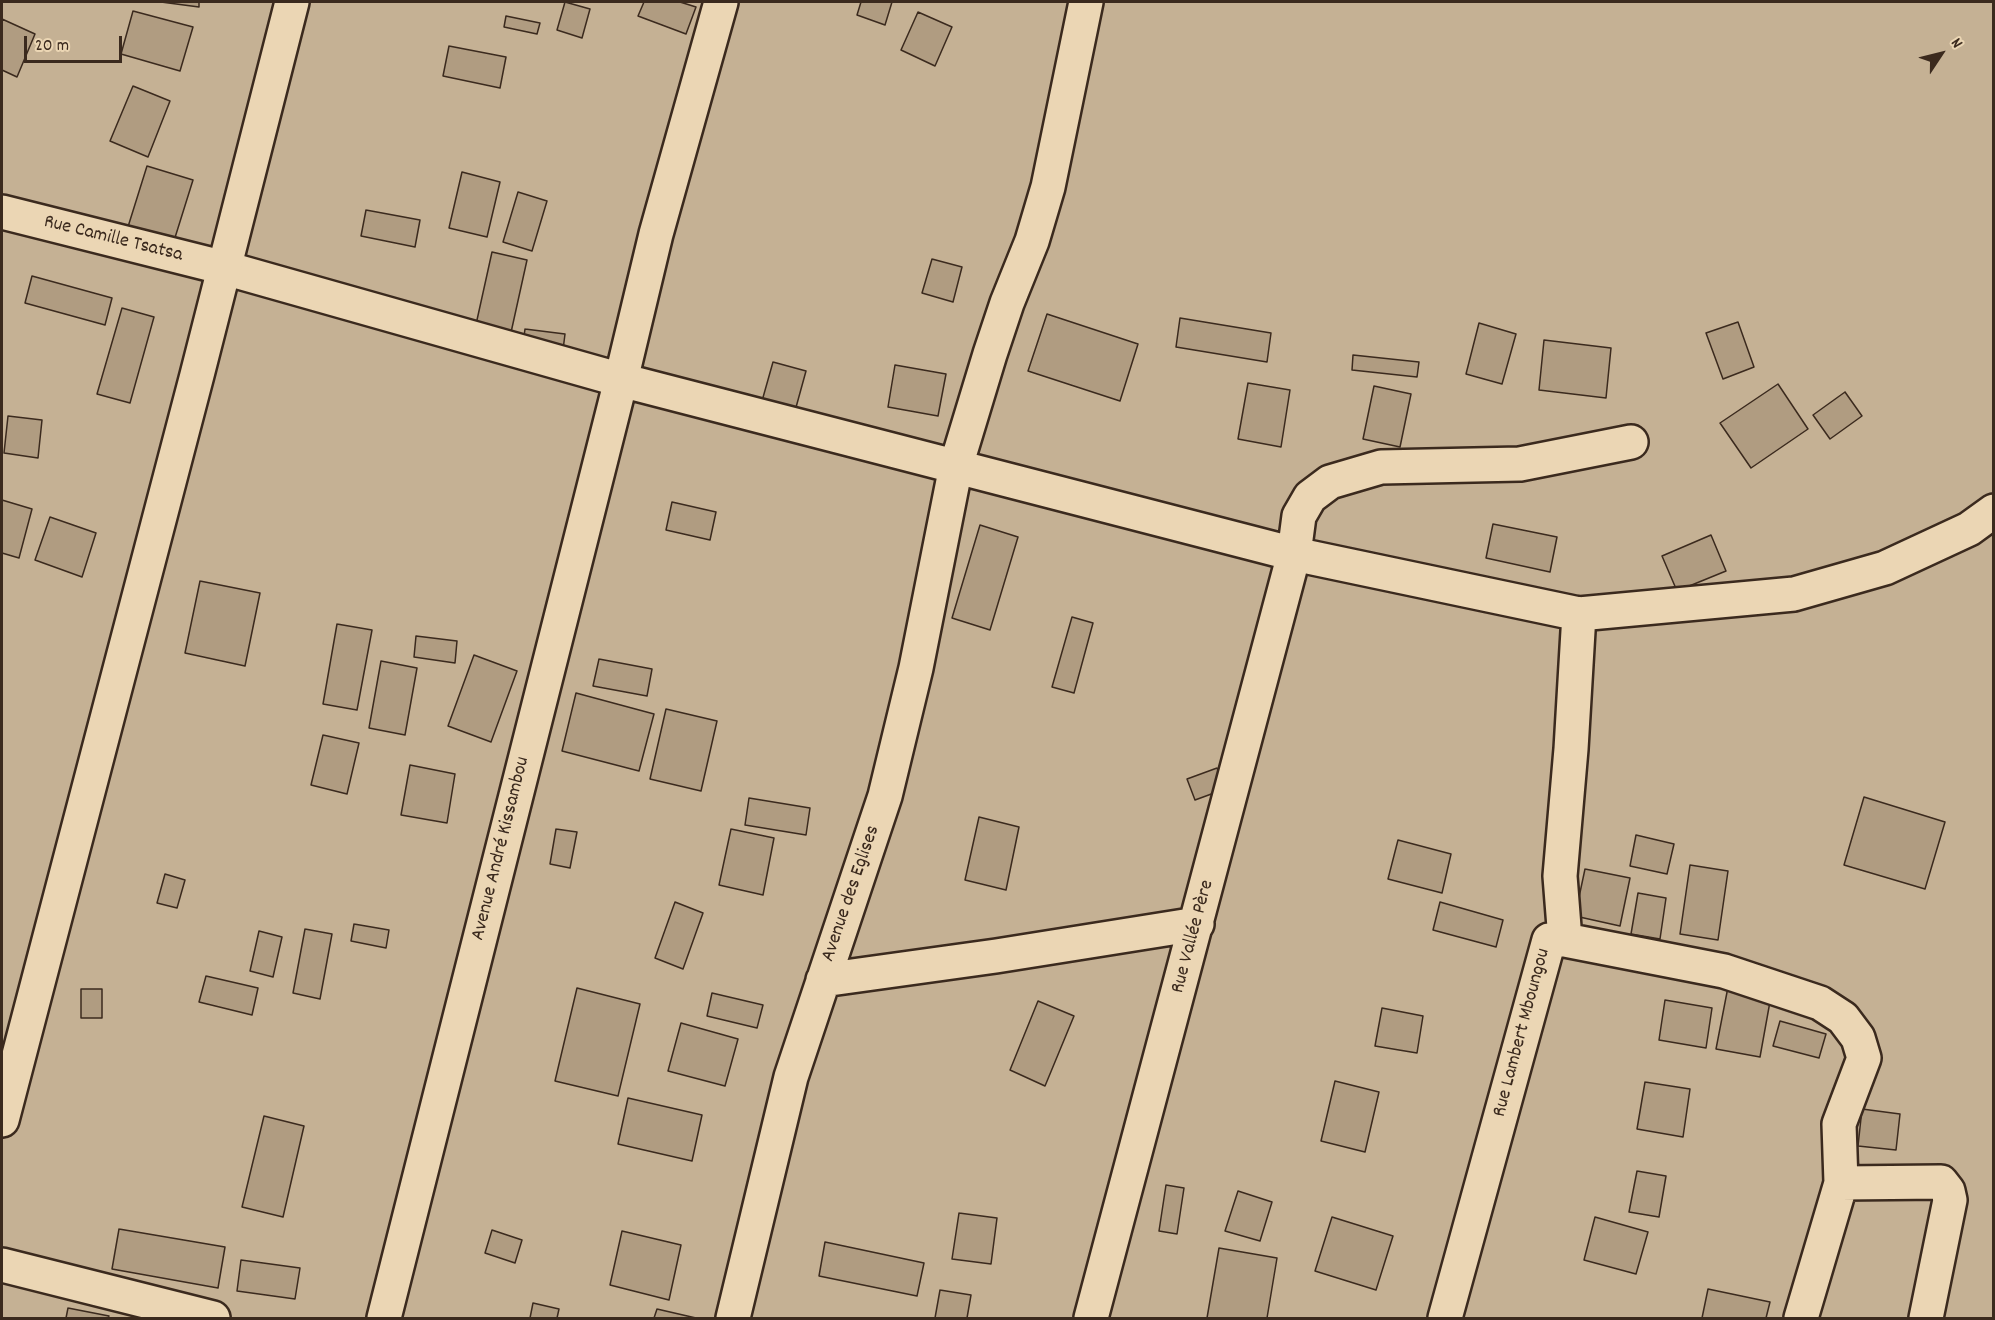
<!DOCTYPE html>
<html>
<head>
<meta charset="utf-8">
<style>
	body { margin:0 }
	#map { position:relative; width:1995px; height:1320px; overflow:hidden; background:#e4cfae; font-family:Dekko,sans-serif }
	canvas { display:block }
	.frame { position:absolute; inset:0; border:3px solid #3b2a1e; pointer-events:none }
	.north { position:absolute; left:1911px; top:24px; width:60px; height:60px; -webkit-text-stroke:4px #ebd6b4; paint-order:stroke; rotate:55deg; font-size:16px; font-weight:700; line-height:24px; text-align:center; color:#3b2a1e }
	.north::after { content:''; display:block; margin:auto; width:21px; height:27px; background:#3b2a1e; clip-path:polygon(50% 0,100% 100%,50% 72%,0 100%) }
	.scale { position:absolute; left:24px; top:36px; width:98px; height:27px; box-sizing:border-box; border:3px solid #3b2a1e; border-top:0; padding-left:8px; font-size:18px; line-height:21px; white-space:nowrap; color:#3b2a1e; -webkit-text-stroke:4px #ebd6b4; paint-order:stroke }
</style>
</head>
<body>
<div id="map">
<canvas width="1995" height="1320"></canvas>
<div class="frame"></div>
<div class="north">N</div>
<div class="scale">20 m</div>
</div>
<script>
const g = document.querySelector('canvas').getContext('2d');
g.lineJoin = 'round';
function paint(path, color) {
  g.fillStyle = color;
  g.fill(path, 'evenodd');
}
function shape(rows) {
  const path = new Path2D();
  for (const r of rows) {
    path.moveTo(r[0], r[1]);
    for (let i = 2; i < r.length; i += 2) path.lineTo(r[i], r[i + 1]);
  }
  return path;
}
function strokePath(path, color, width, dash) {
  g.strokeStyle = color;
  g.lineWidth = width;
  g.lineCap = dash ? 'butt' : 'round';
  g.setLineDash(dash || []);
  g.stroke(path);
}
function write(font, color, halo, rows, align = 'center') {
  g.font = font + ' Dekko,sans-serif';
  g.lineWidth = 4.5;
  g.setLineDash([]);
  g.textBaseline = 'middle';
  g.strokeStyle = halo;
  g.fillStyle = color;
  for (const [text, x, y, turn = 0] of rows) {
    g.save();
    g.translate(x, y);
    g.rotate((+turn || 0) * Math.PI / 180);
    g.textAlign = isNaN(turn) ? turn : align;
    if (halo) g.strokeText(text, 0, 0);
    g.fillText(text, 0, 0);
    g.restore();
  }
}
const green = shape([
	[2,2,1993,2,1993,1318,2,1318]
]);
const building = shape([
	[161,2,199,2,199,7,161,2],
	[565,2,590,9,582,38,557,30,565,2],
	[644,2,680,2,696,7,686,34,638,16,644,2],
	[861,2,892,2,885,25,857,15,861,2],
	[133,11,193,27,180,71,121,54,133,11],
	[918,12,952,27,935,66,901,50,918,12],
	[506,16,540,23,537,34,504,27,506,16],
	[2,19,35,34,17,77,2,70,2,19],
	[449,46,506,57,500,88,443,76,449,46],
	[133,86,170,101,148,157,110,141,133,86],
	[147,166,193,180,173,244,127,230,147,166],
	[462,172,500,182,487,237,449,228,462,172],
	[518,192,547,201,532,251,503,242,518,192],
	[366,210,420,220,415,247,361,236,366,210],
	[492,252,527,260,510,337,475,329,492,252],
	[932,259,962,267,953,302,922,293,932,259],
	[32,276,112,298,105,325,25,303,32,276],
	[122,308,154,317,130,403,97,394,122,308],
	[1047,314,1138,344,1120,401,1028,371,1047,314],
	[1180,318,1271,333,1267,362,1176,347,1180,318],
	[1738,322,1754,367,1723,379,1706,333,1738,322],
	[1479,323,1516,334,1502,384,1466,374,1479,323],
	[525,329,565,334,563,350,523,344,525,329],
	[1544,340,1611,348,1606,398,1539,390,1544,340],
	[1353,355,1419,362,1417,377,1352,370,1353,355],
	[773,362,806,371,795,411,762,401,773,362],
	[895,365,946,374,938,416,888,407,895,365],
	[1248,383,1290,390,1281,447,1238,439,1248,383],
	[1778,384,1808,429,1751,468,1720,423,1778,384],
	[1374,386,1411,394,1400,447,1363,439,1374,386],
	[1845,392,1862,416,1830,439,1813,415,1845,392],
	[8,416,42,420,38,458,4,453,8,416],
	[2,500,32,509,19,558,2,553,2,500],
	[672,502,716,512,710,540,666,530,672,502],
	[50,517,96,533,82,577,35,560,50,517],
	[1493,524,1557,537,1550,572,1486,558,1493,524],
	[980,525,1018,537,990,630,952,618,980,525],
	[1711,535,1726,571,1677,591,1662,556,1711,535],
	[200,581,260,593,245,666,185,653,200,581],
	[1072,617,1093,623,1074,693,1052,687,1072,617],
	[337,624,372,630,357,710,323,704,337,624],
	[416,636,457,641,455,663,414,657,416,636],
	[474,655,517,671,491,742,448,726,474,655],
	[599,659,652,669,647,696,593,686,599,659],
	[381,661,417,668,405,735,369,728,381,661],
	[576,693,654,714,639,771,562,751,576,693],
	[666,709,717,721,701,791,650,779,666,709],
	[323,735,359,743,347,794,311,785,323,735],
	[410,765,455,774,447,823,401,815,410,765],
	[1217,768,1225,789,1195,800,1187,779,1217,768],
	[1864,797,1945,822,1925,889,1844,865,1864,797],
	[749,798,810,808,806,835,745,825,749,798],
	[979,817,1019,827,1006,890,965,880,979,817],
	[556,829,577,832,570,868,550,864,556,829],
	[731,829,774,838,763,895,719,885,731,829],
	[1636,835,1674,844,1667,874,1630,866,1636,835],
	[1398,840,1451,854,1442,893,1388,879,1398,840],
	[1690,865,1728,871,1718,940,1680,934,1690,865],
	[1585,869,1630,878,1620,926,1575,916,1585,869],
	[165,874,185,880,177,908,157,903,165,874],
	[1638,893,1666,898,1660,939,1631,934,1638,893],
	[675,902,703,913,683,969,655,958,675,902],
	[1440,902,1503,920,1496,947,1433,930,1440,902],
	[354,924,389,930,386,948,351,941,354,924],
	[305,929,332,934,320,999,293,993,305,929],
	[259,931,282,937,273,977,250,971,259,931],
	[206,976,258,988,252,1015,199,1002,206,976],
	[1728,987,1771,996,1760,1057,1716,1049,1728,987],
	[577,988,640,1004,618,1096,555,1081,577,988],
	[81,989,102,989,102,1018,81,1018,81,989],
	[712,993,763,1005,757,1028,707,1016,712,993],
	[1665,1000,1712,1008,1706,1048,1659,1040,1665,1000],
	[1038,1001,1074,1016,1045,1086,1010,1070,1038,1001],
	[1382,1008,1423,1016,1417,1053,1375,1046,1382,1008],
	[1780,1021,1826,1034,1819,1058,1773,1046,1780,1021],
	[681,1023,738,1039,725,1086,668,1071,681,1023],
	[1335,1081,1379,1092,1365,1152,1321,1141,1335,1081],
	[1645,1082,1690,1089,1683,1137,1637,1129,1645,1082],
	[628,1098,702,1115,692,1161,618,1144,628,1098],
	[1862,1109,1900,1114,1896,1150,1858,1146,1862,1109],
	[264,1116,304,1126,283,1217,242,1207,264,1116],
	[1637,1171,1666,1176,1659,1217,1629,1212,1637,1171],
	[1166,1185,1184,1188,1177,1234,1159,1231,1166,1185],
	[1238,1191,1272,1202,1260,1241,1225,1231,1238,1191],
	[959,1213,997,1218,991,1264,952,1259,959,1213],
	[1332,1217,1393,1236,1376,1290,1315,1271,1332,1217],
	[1595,1217,1648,1232,1636,1274,1584,1260,1595,1217],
	[119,1229,225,1247,218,1288,112,1269,119,1229],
	[492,1230,522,1240,515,1263,485,1253,492,1230],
	[622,1231,681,1245,669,1300,610,1285,622,1231],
	[825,1242,924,1263,917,1296,819,1276,825,1242],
	[1219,1248,1277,1258,1267,1318,1207,1318,1219,1248],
	[241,1260,300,1268,295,1299,237,1291,241,1260],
	[1708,1289,1770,1302,1766,1318,1702,1318,1708,1289],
	[940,1290,971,1295,967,1318,935,1318,940,1290],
	[533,1303,559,1309,557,1318,530,1318,533,1303],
	[68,1308,109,1316,108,1318,66,1318,68,1308],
	[657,1309,696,1318,654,1318,657,1309]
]);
const minor = shape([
	[2,212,225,268,621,380,1294,554,1579,614,1794,594,1885,568,1969,529,1994,511],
	[1565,940,1724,971,1820,1003,1843,1018,1858,1038,1864,1058,1839,1124,1841,1183,1801,1318],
	[823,980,996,956,1197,924],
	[1841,1183,1941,1182,1948,1191,1950,1200,1926,1318],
	[2,1265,213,1318],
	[384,1318,621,380,656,234,721,2],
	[733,1318,791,1077,885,796,916,668,956,466,990,354,1007,303,1032,241,1048,187,1086,2],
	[1091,1318,1294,554,1299,516,1310,497,1330,482,1381,467,1520,464,1631,442],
	[1445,1318,1549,940,1565,940,1560,876,1571,749,1579,614]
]);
const trunk = shape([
	[2,1120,197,375,292,2]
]);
const streetNames = [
	["Rue Camille Tsatsa",113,240,14],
	["Avenue André Kissambou",502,849,-76],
	["Avenue des Eglises",852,894,-71],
	["Rue Vallée Père",1194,937,-75],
	["Rue Lambert Mboungou",1523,1033,-75]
];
paint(green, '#c5b194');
paint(building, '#b09c81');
strokePath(building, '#3b2a1e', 1.5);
strokePath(minor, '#3b2a1e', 38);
strokePath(trunk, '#3b2a1e', 38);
strokePath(minor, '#ebd6b4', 33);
strokePath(trunk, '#ebd6b4', 33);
write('20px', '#3b2a1e', '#ebd6b4', streetNames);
</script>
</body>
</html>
